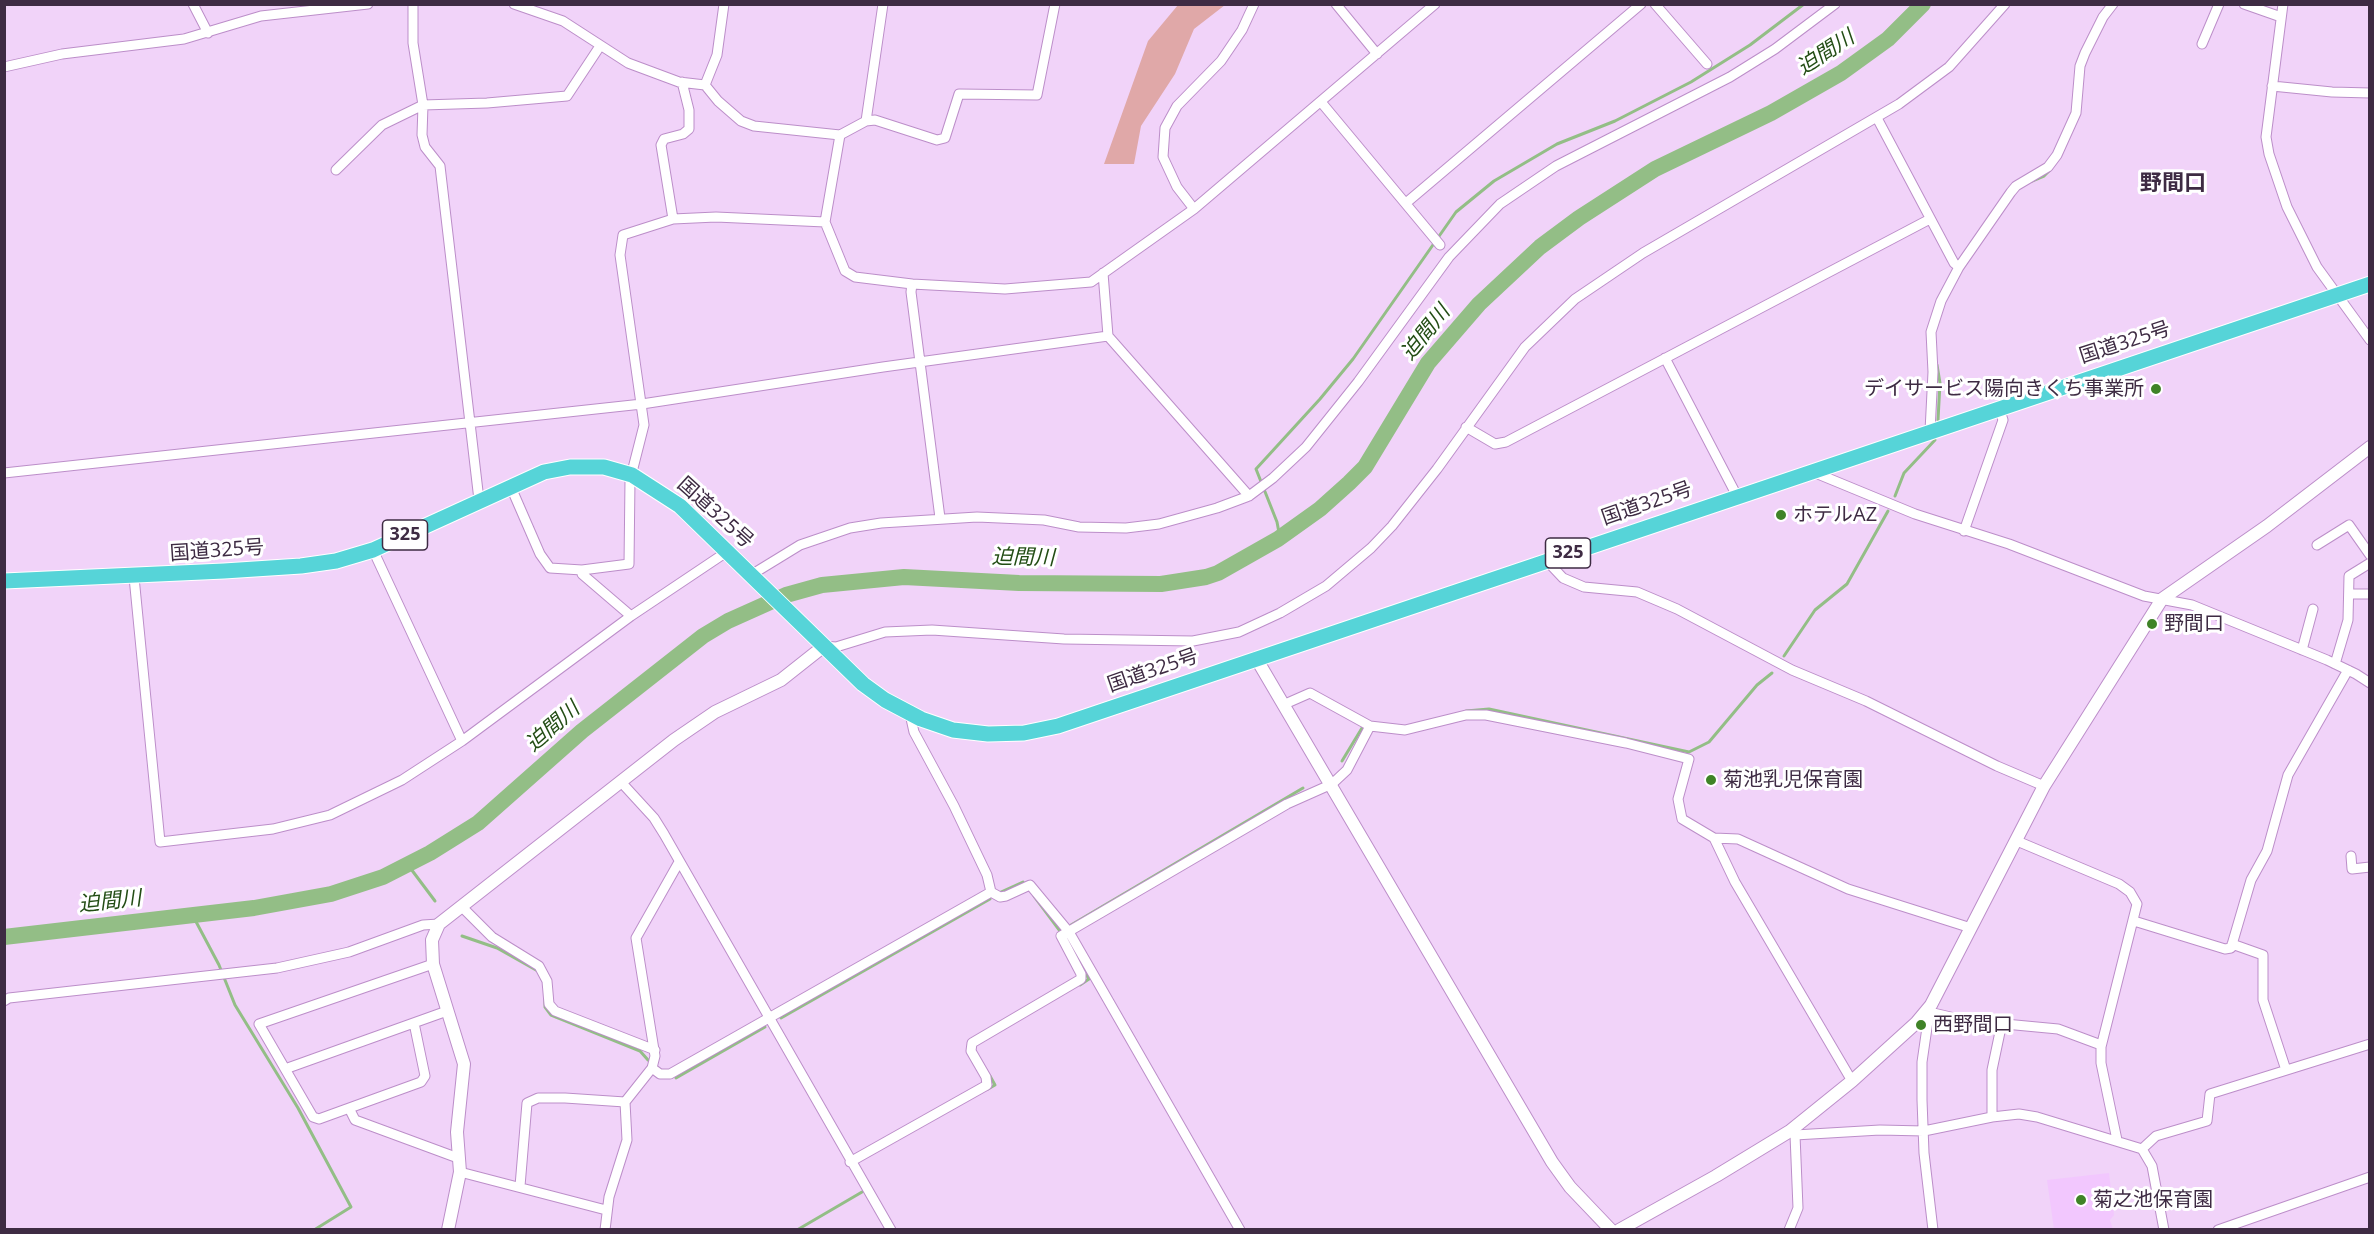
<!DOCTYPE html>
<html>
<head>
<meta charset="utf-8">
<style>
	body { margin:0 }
	#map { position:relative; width:2374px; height:1234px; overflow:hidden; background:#f1d3f9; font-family:"Open Sans",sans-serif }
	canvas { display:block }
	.frame { position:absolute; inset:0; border:6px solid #3e2b43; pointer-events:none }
</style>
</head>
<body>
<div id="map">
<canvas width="2374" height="1234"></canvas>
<div class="frame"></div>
</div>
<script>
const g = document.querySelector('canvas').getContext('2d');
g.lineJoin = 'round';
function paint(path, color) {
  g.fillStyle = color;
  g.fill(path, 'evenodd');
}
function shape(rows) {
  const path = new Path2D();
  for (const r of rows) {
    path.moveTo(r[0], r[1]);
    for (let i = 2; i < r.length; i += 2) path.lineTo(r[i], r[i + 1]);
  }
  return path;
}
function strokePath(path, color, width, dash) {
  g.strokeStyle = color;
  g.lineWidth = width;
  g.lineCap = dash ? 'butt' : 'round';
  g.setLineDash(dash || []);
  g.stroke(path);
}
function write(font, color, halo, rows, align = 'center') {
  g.font = font + ' "Open Sans","Noto Sans JP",sans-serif';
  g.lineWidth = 6;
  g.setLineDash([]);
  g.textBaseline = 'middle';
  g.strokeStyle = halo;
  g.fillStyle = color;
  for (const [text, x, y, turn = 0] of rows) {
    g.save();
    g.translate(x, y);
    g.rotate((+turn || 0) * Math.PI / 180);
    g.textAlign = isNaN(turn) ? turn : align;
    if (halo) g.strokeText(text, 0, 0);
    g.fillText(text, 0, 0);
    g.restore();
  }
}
const built = shape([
	[2109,1173,2114,1215,2110,1220,2113,1229,2054,1229,2047,1180]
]);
const green = shape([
	[1178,5,1225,5,1194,29,1175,74,1141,126,1134,164,1104,164,1148,41]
]);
const stream = shape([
	[2032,181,2044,176,2051,169],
	[1937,365,1940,383,1938,420],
	[1895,496,1904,473,1935,440],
	[1280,538,1277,522,1256,469,1320,399,1353,359,1456,212,1494,181,1557,144,1615,121,1691,82,1750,45,1804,4],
	[1784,656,1815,610,1847,584,1888,511],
	[1466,711,1489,709,1689,752,1709,742,1757,685,1772,673],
	[1342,761,1362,728],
	[408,865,435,901],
	[1001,892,1023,882,1024,884],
	[1034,896,1060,931],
	[193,916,219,965,235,1005,298,1108,351,1207,314,1230],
	[1071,925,1303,788],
	[462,936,497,948,536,970],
	[1080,985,1089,979,1084,971],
	[545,998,545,1007,551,1015,640,1051,648,1060],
	[781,1018,990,899],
	[676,1078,765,1027],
	[988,1089,995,1085,990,1076],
	[797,1230,862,1192]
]);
const river = shape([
	[4,937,254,908,331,894,383,877,430,853,478,823,582,731,703,636,728,621,786,595,822,585,904,577,1019,583,1161,584,1206,577,1218,573,1278,539,1320,509,1349,483,1365,467,1428,363,1479,304,1540,247,1579,218,1655,169,1771,113,1841,73,1888,39,1923,4]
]);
const minor = shape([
	[193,4,208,33],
	[413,4,413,43,423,105,422,135,425,147,440,166,479,500],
	[514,4,563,21,628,63,679,82,705,85,718,101,741,121,754,126,840,135,866,121,875,120,937,140,945,138,959,94,1037,95,1055,4],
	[1336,4,1377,54],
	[1655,4,1707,64],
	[2244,4,2281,17],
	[2283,4,2266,137,2269,154,2287,207,2317,267,2370,340],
	[2202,44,2219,4],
	[4,67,62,54,184,39,261,16,368,4],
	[705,85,717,55,724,4],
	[2272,86,2332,92,2370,93],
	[1321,102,1440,245],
	[1877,118,1954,263,1959,267],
	[866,121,883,4],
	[840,135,825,222,845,271,855,277,912,284,1005,289,1091,282,1194,209,1435,4],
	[336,170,382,125,423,105,487,103,567,96,600,46],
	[1406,203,1641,4],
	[1194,209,1177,187,1163,157,1165,128,1177,106,1221,61,1242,30,1254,4],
	[673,219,661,145,664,139,683,134,689,129,689,110,682,82],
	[1103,273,1108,336,1249,496],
	[912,284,911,292,940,518],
	[1665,358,1737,496],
	[1466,427,1495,444,1506,442,1930,219],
	[1930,431,1933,372,1931,332,1941,301,1959,267,2011,192,2016,186,2048,167,2057,155,2076,113,2080,66,2085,53,2103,17,2113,4],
	[1813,472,1915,514,2009,544,2144,596,2192,605,2327,660,2356,674,2370,683],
	[4,473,642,404,883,367,1108,336],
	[510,485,540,554,550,568,582,570,629,564,630,480,644,425,620,255,623,235,673,219,716,217,825,222],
	[1964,531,2003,420,1999,408],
	[2317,545,2349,525,2370,555],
	[373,550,462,741],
	[1547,561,1563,578,1584,587,1637,592,1677,609,1792,670,1866,701,1997,766,2044,786],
	[582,570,582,574,631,616],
	[751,575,800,545,850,528,881,523,977,517,1044,520,1079,527,1126,528,1159,524,1217,508,1249,496,1273,478,1306,447,1358,382,1449,257,1500,204,1556,166,1730,77,1775,49,1835,4],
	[134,577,160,842,273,829,330,815,402,780,462,741,631,616,728,551],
	[2349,594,2370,594],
	[824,646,836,647,885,632,932,630,1064,639,1193,641,1239,632,1280,613,1326,586,1371,548,1392,526,1437,469,1525,347,1575,299,1643,253,1899,104,1949,67,2005,4],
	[2302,650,2313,609],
	[2335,664,2348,620,2349,576,2370,563],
	[1285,704,1310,693,1370,726,1405,730,1466,715,1486,715,1626,743,1689,759,1678,799,1682,819,1714,838,1738,839,1848,889,1971,928],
	[910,714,914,732,954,806,987,875,991,892,1000,897,1006,896,1030,885,1069,932,1240,1230],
	[621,782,654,818,664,834,891,1230],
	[1714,838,1735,882,1852,1081],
	[2017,841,2119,884,2130,892,2137,904,2101,1047,2101,1063,2117,1140],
	[2351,856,2352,869,2370,867],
	[461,906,492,937,539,966,547,981,549,1004,555,1011,655,1050],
	[2134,921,2225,949,2231,948,2251,880,2267,851,2288,775,2348,670],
	[2232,944,2263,955,2263,1000,2286,1070],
	[4,1001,9,998,277,968,349,952,423,925,439,924],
	[1930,1007,1922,1062,1922,1100,1924,1153,1933,1230],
	[1929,1012,1985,1025,2005,1024,2058,1029,2101,1045],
	[414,1023,425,1076,421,1082,319,1119,313,1117,259,1024,433,964],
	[652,1068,660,1074,670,1074,991,892],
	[285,1069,447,1011],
	[349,1108,355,1120,458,1158],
	[1992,1117,1992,1070,2000,1032,1994,1025],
	[1790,1131,1795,1135,1880,1130,1924,1131,1992,1117,2019,1114,2037,1117,2142,1149,2152,1166,2164,1230],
	[2142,1149,2156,1136,2207,1121,2210,1094,2370,1044],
	[850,1162,987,1085,986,1077,971,1051,972,1043,1081,979,1081,974,1061,936,1287,804,1332,784,1347,770,1370,726],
	[460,1172,606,1210],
	[520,1186,527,1103,538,1098,565,1098,625,1102],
	[605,1230,609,1197,627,1140,625,1102,652,1068,655,1056,636,938,679,862],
	[1789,1230,1798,1208,1795,1135],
	[2218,1230,2370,1177]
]);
const tertiary = shape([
	[1256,658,1552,1162,1570,1187,1611,1230],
	[448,1230,460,1172,457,1132,464,1064,433,964,432,940,439,924,674,740,715,712,781,680,824,646],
	[1619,1230,1716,1176,1790,1131,1852,1081,1916,1023,1931,1005,2044,786,2162,599,2267,526,2370,447]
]);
const trunk = shape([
	[4,581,224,571,301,566,336,561,373,550,544,472,570,467,604,467,632,475,680,506,863,684,885,700,921,719,953,730,988,734,1024,733,1058,726,2370,284]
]);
const markers = [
	[2156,389,6,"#3f8327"],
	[1781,515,6,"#3f8327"],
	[2152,624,6,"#3f8327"],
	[1711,780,6,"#3f8327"],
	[1921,1025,6,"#3f8327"],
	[2081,1200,6,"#3f8327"]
];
const shields = [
	[405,535,45],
	[1568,553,45]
];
const shieldNames = [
	["325",405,535],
	["325",1568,553]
];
const streetNames = [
	["国道325号",2125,343,-18],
	["国道325号",1647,504,-19],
	["国道325号",715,513,42],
	["国道325号",217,551,-4],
	["国道325号",1153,671,-19]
];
const poiNames = [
	["デイサービス陽向きくち事業所",2144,389,"right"],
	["ホテルAZ",1793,515],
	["野間口",2164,624],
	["菊池乳児保育園",1723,780],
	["西野間口",1933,1025],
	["菊之池保育園",2093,1200]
];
const waterNames = [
	["迫間川",1826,53,-33],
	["迫間川",1426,333,-51],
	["迫間川",1023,558,1],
	["迫間川",553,727,-41],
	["迫間川",110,902,-6]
];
const quarterNames = [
	["野間口",2173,184]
];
paint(built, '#f2c7fe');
paint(green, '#e0a8a8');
strokePath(stream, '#93be86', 3);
strokePath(river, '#93be86', 16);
strokePath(minor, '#bc8ec9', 11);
strokePath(tertiary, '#bc8ec9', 14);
strokePath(trunk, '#fff', 17);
strokePath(minor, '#fff', 9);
strokePath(tertiary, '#fff', 12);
strokePath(trunk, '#56d4d8', 15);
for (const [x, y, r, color] of markers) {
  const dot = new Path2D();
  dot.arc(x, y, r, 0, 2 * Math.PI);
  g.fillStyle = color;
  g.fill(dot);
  strokePath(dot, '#fff', 2);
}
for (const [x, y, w] of shields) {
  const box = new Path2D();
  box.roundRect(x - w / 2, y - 15, w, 30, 4.5);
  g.fillStyle = '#fff';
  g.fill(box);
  strokePath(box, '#3e2b43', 1.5);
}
write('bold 18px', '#3e2b43', null, shieldNames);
write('20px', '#3e2b43', '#fff', streetNames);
write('20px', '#3e2b43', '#fff', poiNames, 'left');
write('italic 21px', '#234d15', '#fff', waterNames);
write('bold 22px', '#3e2b43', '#fff', quarterNames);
</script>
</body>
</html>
